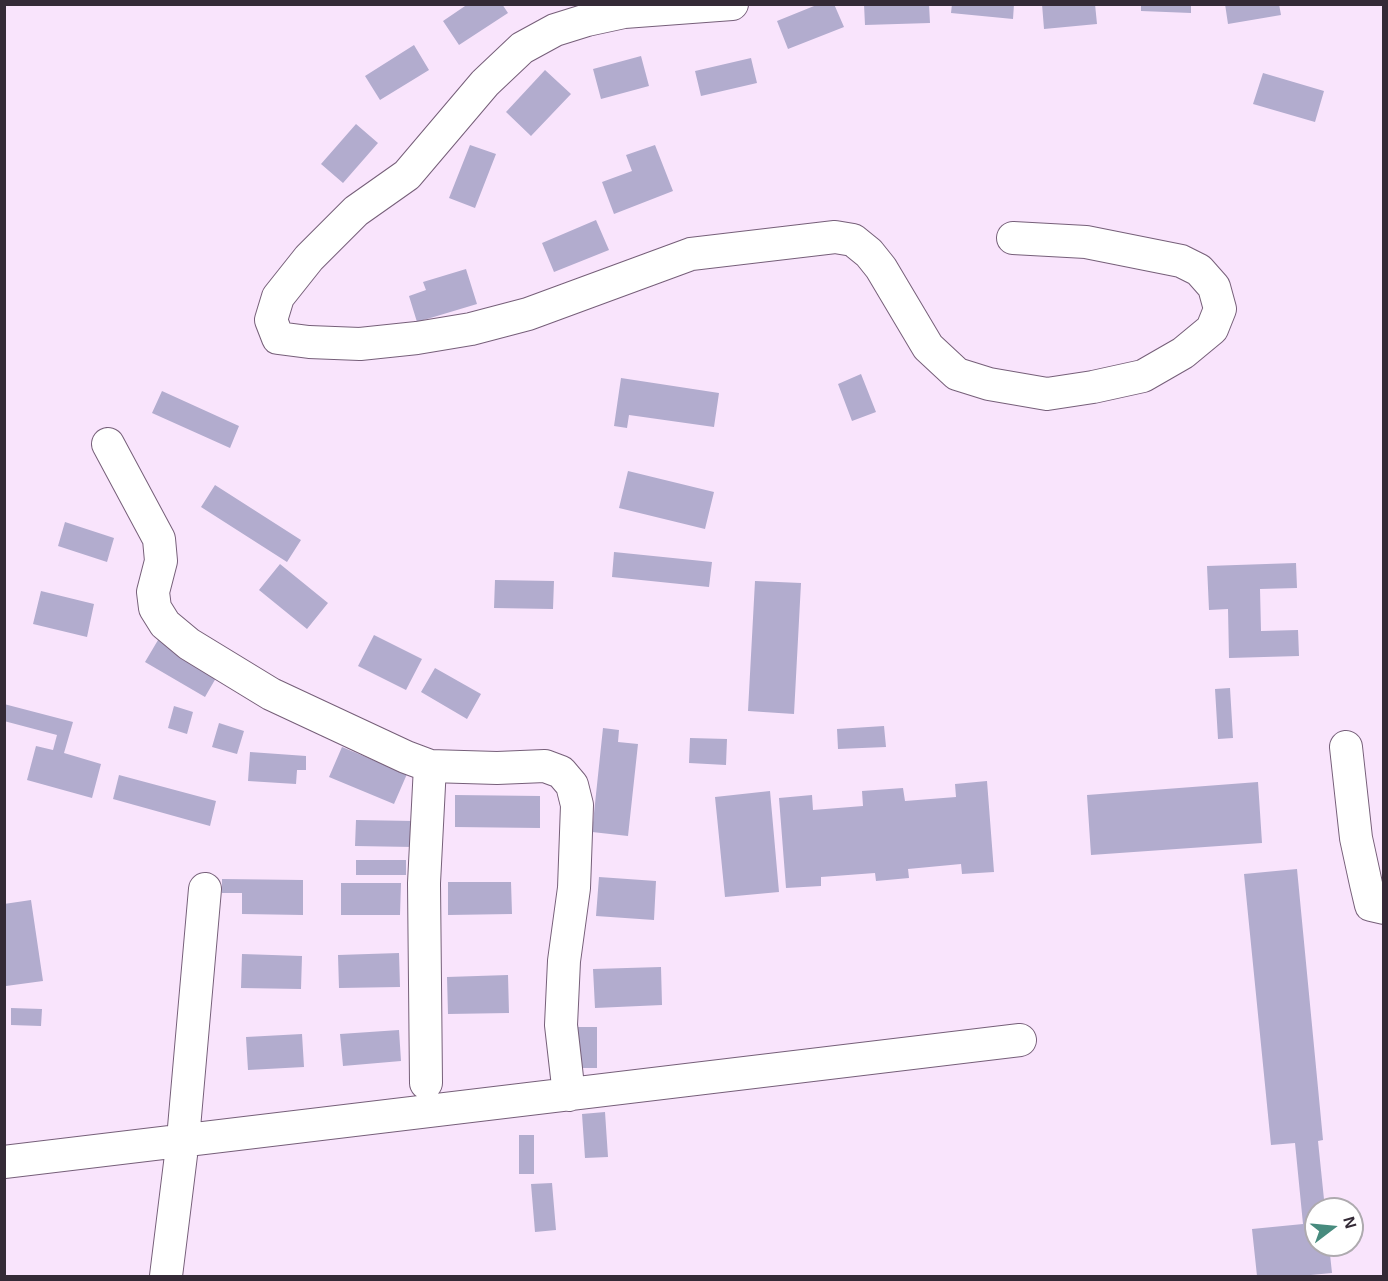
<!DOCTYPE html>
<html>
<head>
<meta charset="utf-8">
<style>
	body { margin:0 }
	#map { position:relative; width:1388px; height:1281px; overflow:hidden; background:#f9e4fc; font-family:Arial,sans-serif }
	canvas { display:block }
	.frame { position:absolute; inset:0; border:6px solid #342a36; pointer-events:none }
	.north { position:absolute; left:1304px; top:1197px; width:60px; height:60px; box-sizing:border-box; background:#fff; border:2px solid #aeaaaf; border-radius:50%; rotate:74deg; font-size:16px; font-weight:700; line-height:24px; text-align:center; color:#342a36 }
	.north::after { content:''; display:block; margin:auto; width:21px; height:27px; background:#478b7e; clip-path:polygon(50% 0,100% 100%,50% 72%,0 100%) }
</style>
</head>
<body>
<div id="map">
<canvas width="1388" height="1281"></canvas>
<div class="frame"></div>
<div class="north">N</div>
</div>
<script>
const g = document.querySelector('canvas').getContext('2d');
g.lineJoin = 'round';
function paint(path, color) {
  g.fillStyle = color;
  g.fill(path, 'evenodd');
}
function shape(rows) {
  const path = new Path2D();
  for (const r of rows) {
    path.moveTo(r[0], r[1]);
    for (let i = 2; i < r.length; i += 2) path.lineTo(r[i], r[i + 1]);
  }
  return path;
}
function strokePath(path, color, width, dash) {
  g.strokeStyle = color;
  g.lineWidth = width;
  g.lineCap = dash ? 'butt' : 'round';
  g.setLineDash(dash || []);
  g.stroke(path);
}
const building = shape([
	[468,4,502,4,508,13,459,45,443,21],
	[819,4,834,4,844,27,788,49,777,21],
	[864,4,929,4,930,23,865,25],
	[952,4,1014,4,1013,19,951,13],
	[1042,4,1095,4,1097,24,1044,29],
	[1141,4,1191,4,1191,13,1141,11],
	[1225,4,1279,4,1281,15,1228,24],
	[414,45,429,70,380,100,365,76],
	[641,56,649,86,601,99,593,69],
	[751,58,757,83,701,96,695,71],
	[545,70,571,94,531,136,506,112],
	[1263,73,1324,91,1315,122,1253,104],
	[356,124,378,143,343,183,321,164],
	[470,145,496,154,475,208,449,198],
	[655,145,673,191,614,214,602,182,632,171,626,155],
	[596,220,609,250,554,272,542,243],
	[466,269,477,304,417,322,409,296,426,290,423,282],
	[861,374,876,412,852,421,838,384],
	[621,378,719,393,714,427,629,415,627,428,614,426],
	[162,391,239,426,230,448,152,413],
	[628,471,714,492,705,529,619,508],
	[215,485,301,540,287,562,201,507],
	[65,522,114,538,107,562,58,546],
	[614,552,712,562,709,587,612,577],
	[1296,563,1297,588,1260,589,1261,631,1298,630,1299,656,1229,658,1228,609,1209,610,1207,566],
	[280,564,328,603,307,629,259,590],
	[495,580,554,581,553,609,494,608],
	[755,581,801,583,794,714,748,711],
	[41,591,94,604,87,637,33,624],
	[161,635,220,671,205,697,145,662],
	[374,635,422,659,406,690,358,666],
	[435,668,481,694,467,719,421,692],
	[1230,688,1233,738,1218,739,1215,689],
	[4,704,73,722,64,753,101,764,92,798,27,780,36,746,53,750,57,735,4,721],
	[174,706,193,712,187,734,168,728],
	[219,723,244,731,237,754,212,747],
	[884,726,886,747,838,749,837,729],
	[603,728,619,730,618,742,638,744,628,836,592,832],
	[690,738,727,739,726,765,689,763],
	[342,747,407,774,394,804,329,777],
	[250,752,306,756,306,770,297,770,296,784,248,781],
	[119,775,216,801,210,826,113,799],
	[987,781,994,872,962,874,961,864,908,869,909,878,876,881,875,873,821,877,821,886,786,888,779,798,812,795,813,810,863,806,862,791,903,788,905,801,956,797,955,784],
	[1258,782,1262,843,1091,855,1087,795],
	[770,791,779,892,725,897,715,797],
	[455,795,540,796,540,828,455,827],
	[356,820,414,821,413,847,355,846],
	[356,860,406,860,406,875,356,875],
	[1297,869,1323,1140,1318,1141,1325,1209,1316,1209,1316,1245,1329,1245,1332,1273,1300,1276,1257,1276,1252,1229,1303,1224,1295,1143,1271,1145,1244,874],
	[599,877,656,881,654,920,596,916],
	[222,879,303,880,303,915,242,914,242,893,222,893],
	[448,882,511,882,512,914,448,915],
	[341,883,401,883,400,915,341,915],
	[31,900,43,981,6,986,4,972,4,904],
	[399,953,400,987,339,988,338,955],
	[242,954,302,956,301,989,241,988],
	[661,967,662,1005,595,1008,593,969],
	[508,975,509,1013,448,1014,447,977],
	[11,1008,42,1009,41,1026,11,1025],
	[575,1027,597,1027,597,1068,575,1068],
	[399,1030,401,1061,343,1066,340,1034],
	[302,1034,304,1067,248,1070,246,1037],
	[605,1112,608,1157,585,1158,582,1114],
	[519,1135,534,1135,534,1174,519,1174],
	[552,1183,556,1230,535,1232,531,1184]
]);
const minor = shape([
	[732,4,624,12,587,20,555,30,522,48,485,83,407,175,356,211,309,258,278,297,271,320,278,338,309,342,360,344,417,338,471,329,528,314,691,254,835,237,853,240,869,253,881,268,928,347,957,374,989,384,1047,394,1093,387,1143,376,1183,353,1212,329,1220,309,1214,287,1199,270,1181,261,1086,242,1013,238],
	[108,444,159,539,161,561,153,592,155,608,165,624,189,644,271,694,406,757,430,766,497,768,545,766,561,772,572,785,577,805,574,888,564,961,561,1025,569,1095],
	[1346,747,1356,838,1366,884,1371,905,1384,908],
	[426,1083,424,883,430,766],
	[4,1162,1020,1040],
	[166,1276,183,1139,205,889]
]);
paint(building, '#b2acce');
strokePath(minor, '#765f79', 34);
strokePath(minor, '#fff', 32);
</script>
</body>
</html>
